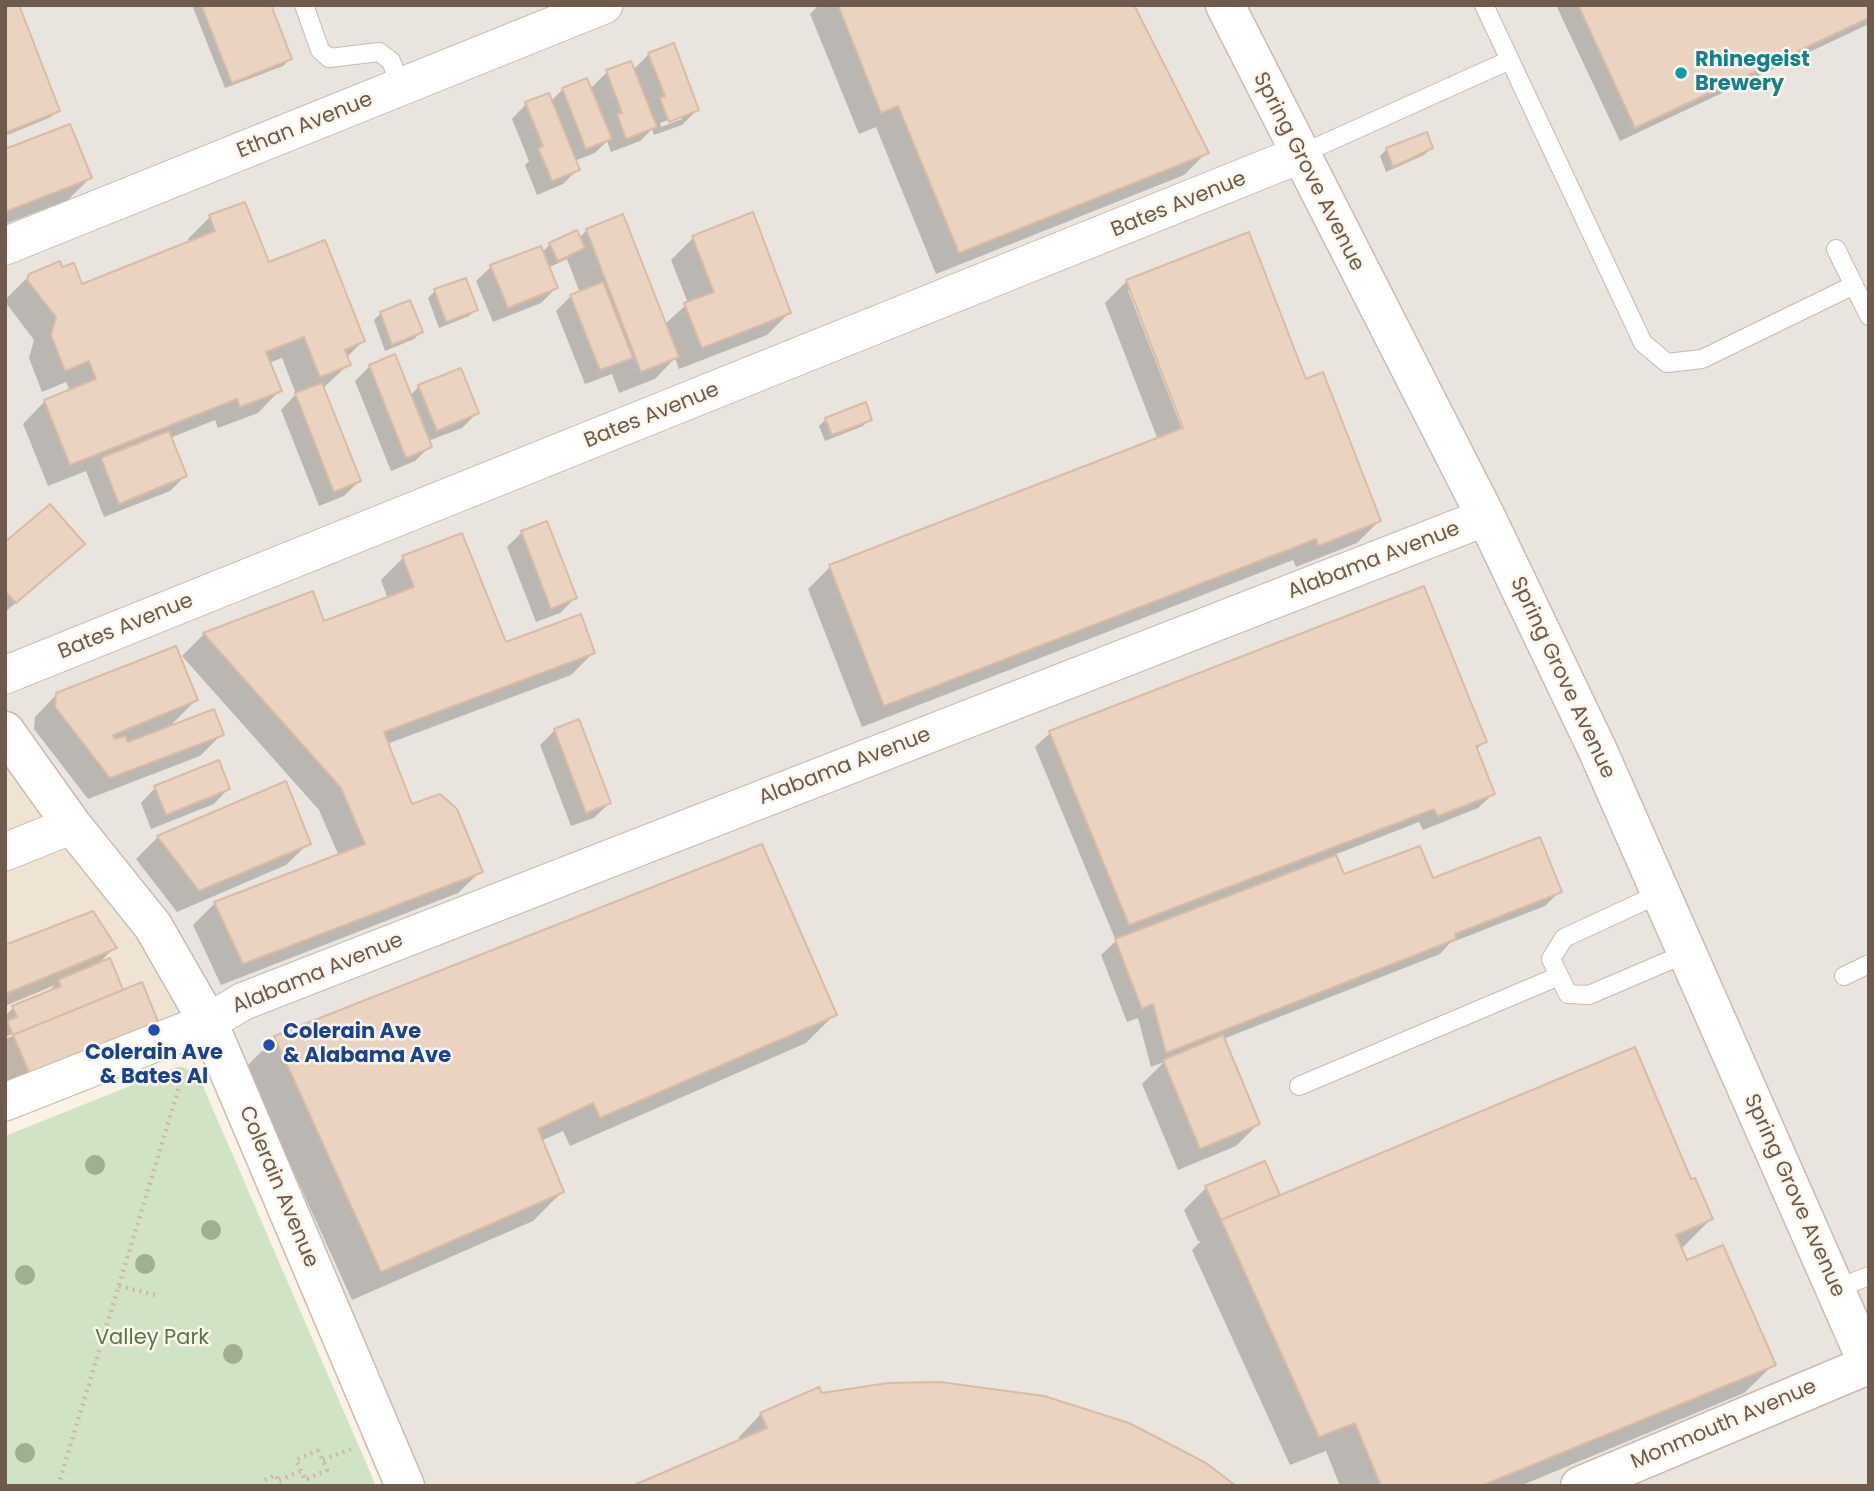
<!DOCTYPE html>
<html>
<head>
<meta charset="utf-8">
<style>
	body { margin:0 }
	#map { position:relative; width:1874px; height:1491px; overflow:hidden; background:#f9f2e5; font-family:Poppins,sans-serif }
	canvas { display:block }
	.frame { position:absolute; inset:0; border:7px solid #6e5b4e; pointer-events:none }
</style>
</head>
<body>
<div id="map">
<canvas width="1874" height="1491"></canvas>
<div class="frame"></div>
</div>
<script>
const g = document.querySelector('canvas').getContext('2d');
g.lineJoin = 'round';
function paint(path, color) {
  g.fillStyle = color;
  g.fill(path, 'evenodd');
}
function shape(rows) {
  const path = new Path2D();
  for (const r of rows) {
    path.moveTo(r[0], r[1]);
    for (let i = 2; i < r.length; i += 2) path.lineTo(r[i], r[i + 1]);
  }
  return path;
}
function strokePath(path, color, width, dash) {
  g.strokeStyle = color;
  g.lineWidth = width;
  g.lineCap = dash ? 'butt' : 'round';
  g.setLineDash(dash || []);
  g.stroke(path);
}
function write(font, color, halo, rows, align = 'center') {
  g.font = font + ' Poppins,sans-serif';
  g.lineWidth = 5;
  g.setLineDash([]);
  g.textBaseline = 'middle';
  g.strokeStyle = halo;
  g.fillStyle = color;
  for (const [text, x, y, turn = 0] of rows) {
    g.save();
    g.translate(x, y);
    g.rotate((+turn || 0) * Math.PI / 180);
    g.textAlign = isNaN(turn) ? turn : align;
    if (halo) g.strokeText(text, 0, 0);
    g.fillText(text, 0, 0);
    g.restore();
  }
}
const residential = shape([
	[5,731,208,1022,5,1102]
]);
const industrial = shape([
	[5,5,1869,5,1869,1486,405,1486,208,1022,5,731]
]);
const green = shape([
	[180,1066,194,1072,202,1084,376,1486,5,1486,5,1136]
]);
const shadow = shape([
	[192,5,269,5,290,59,283,66,225,88],
	[819,5,1132,5,1206,153,1184,175,936,274,876,127,859,134,810,14],
	[1556,5,1869,5,1869,24,1620,141],
	[5,10,58,110,51,117,5,136],
	[649,54,697,110,682,125,654,135,652,129,640,141,611,152,607,141,595,153,574,161,578,169,563,184,537,195,525,165,529,161,512,119,526,104,550,102,563,89,590,89,607,72,633,70],
	[682,115,682,119,661,127,660,123],
	[1431,148,1424,155,1386,172,1380,156,1387,149],
	[5,151,90,178,68,200,5,224],
	[210,217,363,341,346,358,349,364,323,388,359,481,344,496,319,506,281,410,296,394,282,358,269,363,280,390,258,413,218,428,215,420,170,438,185,476,170,491,104,517,86,471,48,486,23,424,45,401,70,391,66,382,42,392,29,358,34,340,6,303,7,298,30,275,61,269,81,286,190,243,188,239],
	[587,230,664,325,688,303,671,260,693,238,789,313,767,335,679,369,675,358,655,379,619,393,612,374,585,384,556,311,571,296,580,293,567,259,548,268,556,288,541,303,493,322,476,281,491,267,542,253,550,244,579,238],
	[1127,281,1305,382,1379,521,1357,543,1296,567,1293,560,862,727,808,589,830,567,1158,440,1105,303],
	[1128,290,1132,290,1188,436,1185,437],
	[435,291,476,309,469,316,439,328,428,298],
	[381,313,421,332,414,339,385,351,374,320],
	[370,366,410,396,419,386,477,413,462,428,428,441,430,446,415,461,391,471,355,381],
	[826,419,870,419,863,426,825,441,819,426],
	[522,532,575,598,560,613,536,622,507,547],
	[5,544,67,559,5,612],
	[403,558,505,645,593,653,571,675,387,744,411,807,481,871,458,893,221,985,193,925,215,903,339,856,319,810,182,656,204,634,323,624,388,599,381,580],
	[57,694,196,700,168,728,222,734,200,756,88,799,34,729,35,717],
	[555,730,609,803,594,818,571,826,540,745],
	[1050,733,1485,741,1476,750,1493,794,1478,808,1423,830,1419,822,1334,855,1343,876,1432,880,1560,891,1545,906,1450,943,1440,954,1223,1039,1258,1124,1236,1146,1178,1170,1142,1084,1164,1062,1151,1067,1138,1018,1127,1022,1101,955,1116,941,1035,747],
	[285,784,309,843,286,865,177,912,136,859,158,837],
	[155,788,228,789,214,804,151,829,141,803],
	[5,946,115,947,97,965,157,1023,5,1091,5,1039,105,999,105,995,5,1037,5,1016,13,1008,46,994,55,985,5,1006],
	[835,1014,806,1043,570,1146,563,1131,541,1141,562,1192,533,1221,352,1300,246,1067,275,1038],
	[1264,1163,1279,1197,1690,1181,1711,1219,1682,1248,1686,1263,1774,1364,1744,1393,1520,1486,1340,1486,1326,1451,1290,1465,1192,1250,1201,1241,1198,1241,1184,1210,1206,1188],
	[940,1384,1044,1397,741,1441,739,1437,761,1414,821,1395]
]);
const building = shape([
	[11,5,19,5,60,111,5,133,5,8,11,5],
	[201,5,271,5,292,59,232,83,201,5],
	[838,5,1134,5,1209,153,959,253,898,106,881,113,838,5],
	[1578,5,1869,5,1869,18,1635,128,1578,5],
	[674,43,699,110,669,122,660,98,665,96,648,53,674,43],
	[631,61,657,127,626,139,617,114,622,113,606,70,631,61],
	[587,78,612,139,586,149,562,88,587,78],
	[549,93,580,170,552,181,538,148,543,146,525,102,549,93],
	[70,124,92,178,5,212,5,149,70,124],
	[1427,132,1433,148,1393,167,1386,148,1427,132],
	[245,202,269,262,325,240,365,341,345,350,351,365,320,377,304,337,266,352,282,391,240,407,237,399,70,465,44,400,96,379,89,361,65,371,51,335,56,317,27,280,29,274,60,261,62,267,74,263,82,284,215,231,209,215,245,202],
	[753,212,791,313,702,348,684,303,714,292,692,236,753,212],
	[623,214,679,357,641,372,586,229,623,214],
	[577,230,585,248,558,261,549,243,577,230],
	[1249,232,1306,379,1323,372,1381,521,1318,546,1316,539,884,706,829,565,1183,428,1126,280,1249,232],
	[541,246,558,288,508,308,490,265,541,246],
	[466,278,478,310,446,322,434,289,466,278],
	[603,282,633,358,600,370,570,295,603,282],
	[410,300,423,332,392,345,380,312,410,300],
	[395,354,432,447,406,458,369,365,395,354],
	[461,368,479,413,437,431,418,385,461,368],
	[322,383,361,481,334,492,295,393,322,383],
	[866,402,872,420,832,435,825,418,866,402],
	[169,431,187,476,119,504,101,458,169,431],
	[50,504,85,544,16,603,5,591,5,542,50,504],
	[547,521,577,598,551,609,521,531,547,521],
	[462,533,506,642,581,614,595,653,384,732,412,804,440,794,457,809,483,872,243,964,214,902,365,844,341,788,203,633,313,591,324,621,414,587,402,556,462,533],
	[1424,586,1487,742,1476,746,1495,794,1438,816,1434,809,1129,925,1049,731,1424,586],
	[176,646,198,700,113,735,115,739,125,736,128,742,214,709,224,735,110,778,55,707,56,693,176,646],
	[579,719,611,803,586,813,554,729,579,719],
	[219,760,230,789,166,815,154,786,219,760],
	[286,781,311,844,199,891,157,836,286,781],
	[1540,837,1562,892,1455,934,1456,939,1166,1053,1153,1004,1142,1009,1115,939,1336,855,1344,874,1420,846,1433,878,1540,837],
	[762,844,837,1015,600,1118,593,1103,538,1129,564,1192,381,1272,274,1036,762,844],
	[93,911,117,948,5,994,5,945,93,911],
	[110,958,123,990,13,1035,7,1021,17,1017,12,1006,61,986,58,980,110,958],
	[142,982,159,1024,31,1077,13,1035,142,982],
	[1223,1035,1260,1124,1200,1149,1163,1060,1223,1035],
	[1635,1047,1691,1179,1695,1178,1713,1219,1676,1235,1687,1260,1723,1245,1776,1365,1481,1486,1381,1486,1355,1423,1319,1437,1221,1220,1635,1047],
	[1265,1161,1280,1195,1221,1220,1205,1186,1265,1161],
	[940,1382,1044,1396,1129,1423,1206,1463,1236,1486,632,1486,767,1428,760,1413,819,1387,822,1393,888,1383,940,1382]
]);
const path = shape([
	[119,1286,156,1295],
	[318,1450,327,1470,305,1480,296,1460,318,1450],
	[323,1460,351,1449],
	[279,1480,301,1471],
	[58,1486,183,1074],
	[266,1486,264,1480,276,1475,280,1486]
]);
const lane = shape([
	[304,5,320,50,329,58,379,52,391,61,401,87],
	[1484,5,1643,343,1667,363,1702,359,1854,285],
	[1299,155,1510,60],
	[1836,249,1869,316],
	[1661,893,1564,938,1551,959,1568,994,1589,995,1687,953],
	[1844,976,1869,964],
	[1299,1086,1559,976],
	[1835,1289,1869,1276]
]);
const street = shape([
	[5,246,604,5],
	[5,675,1299,155],
	[5,852,72,825],
	[5,1102,208,1022,244,1001,1486,517]
]);
const secondary = shape([
	[1225,5,1486,517,1598,751,1869,1366],
	[5,731,72,825,153,926,208,1022,405,1486],
	[1580,1486,1868,1365]
]);
const trees = [
	[95,1165],
	[211,1230],
	[145,1264],
	[25,1275],
	[233,1354],
	[25,1453]
];
const markers = [
	[1681,73,7,"#0f9aa8"],
	[154,1030,7,"#1a4fb4"],
	[269,1045,7,"#1a4fb4"]
];
const cultureNames = [
	["Rhinegeist",1695,61],
	["Brewery",1695,85]
];
const streetNames = [
	["Ethan Avenue",305,126,-22],
	["Spring Grove Avenue",1308,172,63],
	["Bates Avenue",1179,205,-22],
	["Bates Avenue",652,416,-22],
	["Alabama Avenue",1374,561,-21],
	["Bates Avenue",126,627,-22],
	["Spring Grove Avenue",1562,678,65],
	["Alabama Avenue",845,767,-21],
	["Alabama Avenue",318,974,-22],
	["Colerain Avenue",278,1187,67],
	["Spring Grove Avenue",1794,1196,66],
	["Monmouth Avenue",1724,1425,-23]
];
const transitNames = [
	["Colerain Ave",283,1033],
	["& Alabama Ave",283,1057],
	["Colerain Ave",154,1054,"center"],
	["& Bates Al",154,1078,"center"]
];
const parkNames = [
	["Valley Park",152,1339]
];
paint(residential, '#efe4d4');
paint(industrial, '#e9e4de');
paint(green, '#d0e4c5');
paint(shadow, '#0003');
paint(building, '#ead3c0');
strokePath(building, '#dabba3', 2);
strokePath(lane, '#c8baad', 20);
strokePath(street, '#c8baad', 39);
strokePath(secondary, '#cbbbac', 41);
strokePath(path, '#ceb7a4', 4.5, [2, 5]);
strokePath(lane, '#fff', 18);
strokePath(street, '#fff', 37);
strokePath(secondary, '#fff', 38);
g.fillStyle = '#9faf90';
for (const [x, y] of trees) {
  g.beginPath();
  g.arc(x, y, 10, 0, 2 * Math.PI);
  g.fill();
}
for (const [x, y, r, color] of markers) {
  const dot = new Path2D();
  dot.arc(x, y, r, 0, 2 * Math.PI);
  g.fillStyle = color;
  g.fill(dot);
  strokePath(dot, '#fcf6ea', 2.5);
}
write('bold 21px', '#0d838f', '#fcf6ea', cultureNames, 'left');
write('21px', '#6e5b4e', '#fcf6ea', streetNames);
write('bold 21px', '#164399', '#fcf6ea', transitNames, 'left');
write('21px', '#55784b', '#fcf6ea', parkNames);
</script>
</body>
</html>
